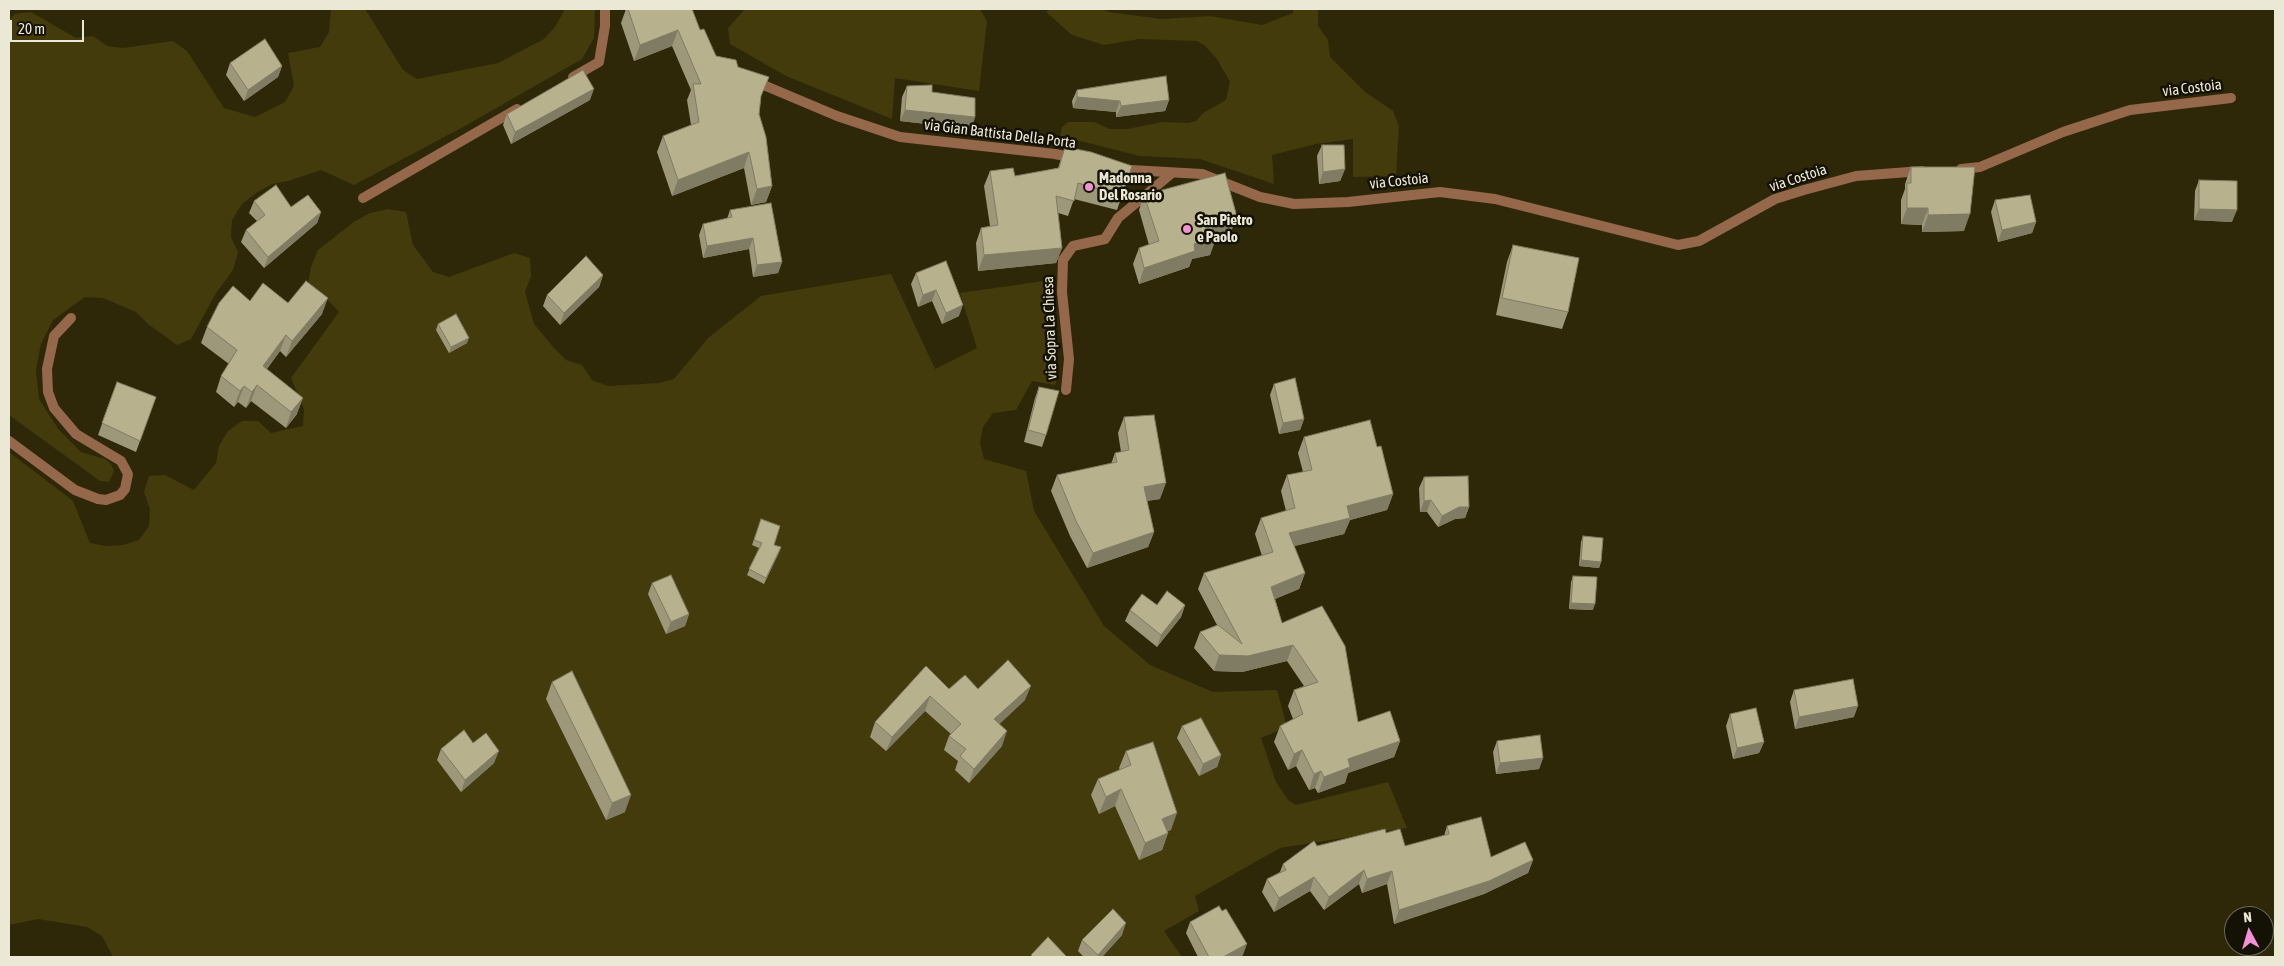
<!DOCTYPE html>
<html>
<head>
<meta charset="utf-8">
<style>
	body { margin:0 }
	#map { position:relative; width:2284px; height:966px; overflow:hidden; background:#2e2808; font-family:"Asap Condensed",sans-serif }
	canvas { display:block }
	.frame { position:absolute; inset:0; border:10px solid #ebe8d6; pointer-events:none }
	.north { position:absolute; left:2224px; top:906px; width:50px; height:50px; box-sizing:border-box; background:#141105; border:1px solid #6a6759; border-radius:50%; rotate:354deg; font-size:14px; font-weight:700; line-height:20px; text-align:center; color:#ebe8d6 }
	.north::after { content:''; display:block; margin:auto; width:18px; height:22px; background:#f291d6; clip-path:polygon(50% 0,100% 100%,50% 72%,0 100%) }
	.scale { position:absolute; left:10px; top:20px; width:74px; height:22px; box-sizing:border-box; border:2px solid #ebe8d6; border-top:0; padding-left:6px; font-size:15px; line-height:18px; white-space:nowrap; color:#ebe8d6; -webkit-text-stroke:4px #141105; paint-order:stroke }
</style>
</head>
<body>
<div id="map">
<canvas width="2284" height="966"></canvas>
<div class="frame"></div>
<div class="north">N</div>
<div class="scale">20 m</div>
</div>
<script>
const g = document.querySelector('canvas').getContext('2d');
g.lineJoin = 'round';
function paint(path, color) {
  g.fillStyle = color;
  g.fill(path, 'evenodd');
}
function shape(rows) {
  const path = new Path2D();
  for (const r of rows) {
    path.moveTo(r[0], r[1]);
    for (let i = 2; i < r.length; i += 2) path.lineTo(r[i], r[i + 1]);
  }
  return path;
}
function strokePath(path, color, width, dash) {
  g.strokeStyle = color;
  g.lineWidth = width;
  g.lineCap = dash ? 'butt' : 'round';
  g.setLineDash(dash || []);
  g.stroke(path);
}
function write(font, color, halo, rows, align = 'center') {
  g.font = font + ' "Asap Condensed",sans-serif';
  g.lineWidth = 5;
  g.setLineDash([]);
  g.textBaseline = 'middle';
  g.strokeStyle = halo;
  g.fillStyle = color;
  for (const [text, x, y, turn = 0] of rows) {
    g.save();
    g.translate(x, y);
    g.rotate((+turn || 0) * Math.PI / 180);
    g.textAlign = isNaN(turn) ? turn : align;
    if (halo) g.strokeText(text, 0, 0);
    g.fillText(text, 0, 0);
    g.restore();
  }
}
const green = shape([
	[331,9,365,9,403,70,417,79,498,63,544,39,555,27,565,9,595,9,594,38,582,59,465,126,354,185,321,170,288,181,272,184,256,193,242,204,232,220,231,237,238,252,233,270,216,293,191,339,177,345,148,324,136,312,103,298,85,297,53,320,41,344,36,370,39,399,59,430,81,452,105,459,111,464,114,471,109,482,100,481,9,415,9,20,15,14,31,12,76,38,93,36,107,46,123,48,173,41,187,51,224,108,255,117,285,102,294,86,288,53,320,47,329,32],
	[745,9,980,9,987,21,979,91,895,78,892,119,786,76,730,44,728,28],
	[1050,9,1101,9,1109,12,1161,19,1210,16,1262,25,1293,13,1293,9,1318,9,1318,26,1328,40,1330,57,1365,92,1393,111,1399,126,1396,176,1353,177,1353,139,1316,144,1272,155,1274,184,1200,159,1140,156,1060,136,1062,127,1068,122,1094,122,1110,129,1127,129,1163,122,1188,123,1196,121,1203,113,1226,100,1230,82,1217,59,1204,45,1197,41,1139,39,1104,45,1072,35,1046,12],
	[388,209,406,212,413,245,433,272,449,277,514,253,530,258,531,276,525,292,534,324,555,349,566,360,582,365,592,380,608,386,659,383,674,379,708,338,761,296,891,274,935,369,977,348,960,293,1044,281,1056,357,1058,373,1055,385,1032,381,1016,410,993,413,983,427,980,443,984,459,1026,471,1034,511,1104,626,1150,665,1213,692,1277,690,1287,727,1261,738,1276,782,1288,800,1296,805,1388,782,1407,828,1280,848,1195,896,1199,911,1164,931,1182,957,113,957,102,936,87,927,38,919,9,925,9,452,73,501,90,543,106,546,123,545,139,540,149,526,150,509,144,492,149,476,165,475,194,490,216,463,219,446,228,431,242,421,258,421,271,433,303,426,304,409,291,378,339,312,323,295,308,284,311,267,318,250,355,221,370,213]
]);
const minor = shape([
	[573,77,599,62,605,26,605,9],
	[754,81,837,116,900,137,1055,154,1075,158],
	[1118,167,1131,170,1202,174,1260,197,1294,204,1348,202,1440,192,1495,199,1678,245,1699,241,1775,199,1804,190,1856,176,1922,171],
	[1961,169,1980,167,2063,132,2130,110,2231,98],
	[363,198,517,109],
	[1066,390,1069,359,1062,292,1063,260,1073,246,1105,239,1118,218,1172,173],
	[9,441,75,490,98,499,106,500,120,495,125,489,128,474,121,461,76,434,54,408,48,392,47,369,54,336,71,318]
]);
const wall = shape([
	[626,9,692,9,700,30,716,56,738,67,761,98,759,114,772,186,766,202,751,205,744,168,672,196,657,152,663,136,691,125,687,100,691,90,672,46,634,61,621,23],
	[230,63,282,66,278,77,244,101,226,75],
	[907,86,932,92,975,117,971,129,900,121,902,97],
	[1077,90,1169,100,1165,111,1116,117,1116,112,1073,108,1072,101],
	[590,100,511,144,503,125,507,114],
	[1322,145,1345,169,1340,181,1319,184,1317,156],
	[1065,147,1132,166,1117,210,1074,199,1068,216,1058,213,1062,248,1056,263,978,271,976,243,981,228,990,226,984,186,990,171,1015,176,1058,168],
	[1911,167,1964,231,1922,232,1922,225,1901,224,1901,200,1905,189,1905,184],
	[2199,180,2232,222,2194,220,2195,191],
	[1144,195,1231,232,1215,236,1210,255,1192,259,1189,267,1139,284,1133,264,1139,248,1149,245,1139,210],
	[1995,200,2036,222,2032,233,1998,242,1991,212],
	[254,201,291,207,321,212,317,223,264,268,241,242,246,230,257,221,249,213],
	[730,210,782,262,778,273,753,277,749,249,703,258,699,235,703,224,727,219],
	[1513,245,1568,312,1562,329,1496,315,1507,262],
	[946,261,959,316,942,324,932,301,918,307,911,284,916,273],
	[603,275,599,287,560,325,543,306,547,295],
	[288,303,322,314,286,357,280,351,267,369,297,414,286,428,251,401,246,408,238,402,234,407,216,392,221,376,229,364,201,343,207,327],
	[438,324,467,343,449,353,436,330],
	[117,382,156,397,136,452,98,435],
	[1274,384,1304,419,1300,430,1279,434,1270,395],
	[1039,387,1046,435,1042,447,1024,442,1035,398],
	[1124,417,1160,499,1147,501,1154,532,1148,547,1087,568,1070,536,1051,491,1057,475,1111,464,1115,453,1121,452,1118,433],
	[1304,437,1377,447,1393,494,1387,510,1350,520,1344,534,1294,546,1305,573,1299,589,1275,599,1282,623,1358,722,1400,741,1394,757,1348,773,1345,783,1318,793,1315,788,1309,790,1296,766,1288,770,1274,742,1280,726,1293,719,1288,706,1294,690,1304,686,1287,661,1242,672,1214,671,1194,648,1200,632,1217,625,1198,589,1204,573,1262,556,1255,534,1261,518,1286,511,1281,491,1287,475,1303,472,1298,453],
	[1424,477,1469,507,1465,518,1455,519,1438,527,1427,512,1420,512,1419,488],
	[761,519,774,545,781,547,764,584,747,575,759,548,752,545],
	[1583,536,1601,562,1599,568,1579,566,1581,542],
	[1573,576,1593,610,1569,609,1571,582],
	[652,583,689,614,685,626,666,634,648,594],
	[1157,605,1185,605,1181,617,1157,647,1125,621,1130,610],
	[926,666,949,689,978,689,1025,700,999,724,1002,746,969,783,955,770,958,761,944,750,949,736,951,734,925,711,886,751,870,737,875,722],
	[552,682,625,812,606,820,546,699],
	[1794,690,1854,717,1795,729,1790,702],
	[1730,714,1764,742,1759,753,1733,759,1726,726],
	[1182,726,1221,755,1217,767,1199,776,1177,738],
	[1497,741,1543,758,1539,769,1496,774,1493,752],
	[441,749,494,763,461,792,437,760],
	[1126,751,1171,830,1167,831,1168,833,1162,850,1139,860,1115,806,1099,814,1091,795,1098,779,1120,770,1119,768],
	[1447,826,1491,857,1533,860,1528,873,1484,894,1394,924,1387,884,1362,893,1359,884,1324,910,1310,891,1274,912,1262,892,1267,879,1280,872,1283,864,1317,846,1386,833,1405,846,1444,836],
	[1222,911,1243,955,1239,957,1198,957,1186,933,1190,922],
	[1122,935,1102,957,1084,957,1078,951,1082,940]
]);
const shadedWall = shape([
	[678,30,672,46,634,61,640,45],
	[282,66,278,77,244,101,248,90],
	[594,89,590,100,511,144,515,132],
	[1077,97,1120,101,1116,112,1073,108],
	[1169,100,1165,111,1116,117,1121,106],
	[905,110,975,117,971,129,900,121],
	[749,152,744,168,672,196,678,180],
	[1345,169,1340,181,1319,184,1323,172],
	[772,186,766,202,751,205,757,189],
	[1907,208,1928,208,1922,225,1901,224],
	[2199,209,2237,210,2232,222,2194,220],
	[321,212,317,223,264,268,268,257],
	[1970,214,1964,231,1922,232,1928,215],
	[1237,217,1231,232,1205,238,1211,223],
	[2036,222,2032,233,1998,242,2002,230],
	[753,238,749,249,703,258,707,246],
	[1216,239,1210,255,1192,259,1189,267,1139,284,1144,268,1194,244],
	[1062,248,1056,263,978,271,984,255],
	[782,262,778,273,753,277,757,265],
	[603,275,599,287,560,325,564,313],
	[936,290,932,301,918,307,923,295],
	[328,298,322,314,286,357,292,341],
	[963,305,959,316,942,324,946,313],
	[286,335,280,351,257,382,263,366],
	[469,338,467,343,449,353,451,347],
	[257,385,251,401,246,408,252,392],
	[244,386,238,402,234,407,240,391],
	[303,398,297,414,286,428,291,412],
	[1304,419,1300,430,1279,434,1283,423],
	[1166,483,1160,499,1138,502,1144,487],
	[1393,494,1387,510,1350,520,1344,534,1283,549,1289,533,1347,506],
	[1431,500,1427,512,1420,512,1424,501],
	[1459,507,1469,507,1465,518,1455,519,1438,527,1442,516],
	[1154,532,1148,547,1087,568,1093,553],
	[781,547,779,553,764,584,766,578],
	[1581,560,1601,562,1599,568,1579,566],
	[1305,573,1299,589,1265,603,1271,587],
	[1571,603,1595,604,1593,610,1569,609],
	[1185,605,1181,617,1157,647,1161,635],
	[689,614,685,626,666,634,671,622],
	[1293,645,1287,661,1242,672,1214,671,1219,655],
	[1031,686,1025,700,989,734,994,719],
	[930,696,925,711,886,751,892,737],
	[1858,706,1854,717,1795,729,1799,717],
	[1007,731,1002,746,969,783,974,769],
	[1400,741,1394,757,1348,773,1345,783,1318,793,1324,777,1348,759],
	[1764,742,1759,753,1733,759,1737,748],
	[1302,750,1296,766,1288,770,1294,754],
	[499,751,494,763,461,792,465,780],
	[1221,755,1217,767,1199,776,1203,764],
	[1543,758,1539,769,1496,774,1500,763],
	[1321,771,1315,788,1309,790,1314,774],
	[1121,789,1115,806,1099,814,1106,797],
	[631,795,625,812,606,820,612,803],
	[1177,813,1171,830,1156,836,1162,819],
	[1168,833,1162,850,1139,860,1145,843],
	[1533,860,1528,873,1484,894,1394,924,1399,910],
	[1364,870,1359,884,1324,910,1329,897],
	[1392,871,1387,884,1362,893,1367,879],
	[1314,877,1310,891,1274,912,1279,898],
	[1126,923,1122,935,1102,957,1097,957,1098,955],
	[1247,944,1243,955,1239,957,1223,957]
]);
const building = shape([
	[628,9,692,9,700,30,704,29,716,56,736,60,738,67,769,77,761,96,759,114,766,137,772,186,757,189,749,152,678,180,663,136,699,122,693,84,701,84,678,30,640,45,628,9],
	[265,39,282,66,248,90,230,63,265,39],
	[583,70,594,89,515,132,507,114,583,70],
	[1166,76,1169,100,1121,106,1120,101,1077,97,1077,90,1166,76],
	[932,85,932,92,975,98,975,117,905,110,907,86,932,85],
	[1322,145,1344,145,1345,169,1323,172,1322,145],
	[1065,147,1091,152,1132,166,1122,195,1078,183,1074,201,1056,196,1062,248,984,255,981,228,998,225,990,171,1013,168,1015,176,1059,168,1065,147],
	[1911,167,1975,167,1970,214,1928,215,1928,208,1907,208,1907,183,1911,183,1911,167],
	[1225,173,1237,217,1211,223,1216,239,1194,244,1195,251,1144,268,1139,248,1159,241,1144,195,1225,173],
	[2199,180,2237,181,2237,210,2199,209,2199,180],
	[276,185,291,207,308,195,321,212,268,257,246,230,265,215,254,201,276,185],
	[2030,195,2036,222,2002,230,1995,200,2030,195],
	[771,203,782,262,757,265,753,238,707,246,703,224,732,217,730,210,771,203],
	[1513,245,1579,258,1568,312,1502,298,1513,245],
	[586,256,603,275,564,313,547,295,586,256],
	[946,261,963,305,946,313,936,290,923,295,916,273,946,261],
	[306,281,328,298,292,341,286,335,263,366,303,398,291,412,257,385,252,392,244,386,240,391,221,376,237,350,207,327,219,303,233,286,250,301,263,283,288,303,306,281],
	[456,314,469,338,451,347,438,324,456,314],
	[1295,378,1304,419,1283,423,1274,384,1295,378],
	[117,382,156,397,140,441,102,423,117,382],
	[1039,387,1059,391,1046,435,1028,430,1039,387],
	[1154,415,1166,483,1144,487,1154,532,1093,553,1076,521,1057,475,1117,462,1115,453,1129,450,1124,417,1154,415],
	[1370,420,1377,447,1381,446,1393,494,1347,506,1350,518,1289,533,1305,573,1271,587,1282,623,1322,606,1345,646,1358,722,1390,711,1400,741,1348,759,1350,767,1324,777,1321,771,1314,774,1302,750,1294,754,1280,726,1303,714,1294,690,1318,682,1293,645,1248,656,1219,655,1200,632,1218,625,1242,644,1204,573,1273,552,1261,518,1295,508,1287,475,1312,470,1304,437,1370,420],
	[1468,476,1469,507,1459,507,1442,516,1431,500,1424,501,1424,477,1468,476],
	[761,519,780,526,774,545,781,547,766,578,749,569,762,543,754,540,761,519],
	[1583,536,1603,538,1601,562,1581,560,1583,536],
	[671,575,689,614,671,622,652,583,671,575],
	[1573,576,1597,577,1595,604,1571,603,1573,576],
	[1167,591,1185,605,1161,635,1130,610,1142,594,1157,605,1167,591],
	[1008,660,1031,686,994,719,1007,731,974,769,960,756,966,749,949,736,961,724,930,696,892,737,875,722,926,666,949,689,965,675,978,689,1008,660],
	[572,671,631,795,612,803,552,682,572,671],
	[1853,679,1858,706,1799,717,1794,690,1853,679],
	[1756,708,1764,742,1737,748,1730,714,1756,708],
	[1201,718,1221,755,1203,764,1182,726,1201,718],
	[464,730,473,743,486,733,499,751,465,780,441,749,464,730],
	[1540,735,1543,758,1500,763,1497,741,1540,735],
	[1153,742,1177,813,1162,819,1168,833,1145,843,1121,789,1106,797,1098,779,1131,765,1126,751,1153,742],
	[1481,817,1491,857,1525,842,1533,860,1489,881,1399,910,1392,871,1367,879,1364,870,1329,897,1314,877,1279,898,1267,879,1286,870,1283,864,1314,841,1317,846,1385,829,1386,833,1400,829,1405,846,1449,834,1447,826,1481,817],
	[1219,906,1222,911,1226,909,1247,944,1223,957,1209,957,1190,922,1219,906],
	[1113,909,1126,923,1098,955,1082,940,1113,909],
	[1048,937,1067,957,1033,957,1031,955,1048,937]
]);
const markers = [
	[1089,187,5,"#f291d6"],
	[1187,229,5,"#f291d6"]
];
const streetNames = [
	["via Costoia",2192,88,-7],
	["via Gian Battista Della Porta",1000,134,7],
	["via Costoia",1798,178,-18],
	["via Costoia",1399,181,-6],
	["via Sopra La Chiesa",1050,328,-92]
];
const poiNames = [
	["Madonna",1099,178],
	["Del Rosario",1099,195],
	["San Pietro",1197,220],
	["e Paolo",1197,237]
];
paint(green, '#433b0b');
strokePath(minor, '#95684c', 10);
paint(wall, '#9d987a');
paint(shadedWall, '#807c63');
paint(building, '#b7b18e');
strokePath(building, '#807c63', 1);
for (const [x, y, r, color] of markers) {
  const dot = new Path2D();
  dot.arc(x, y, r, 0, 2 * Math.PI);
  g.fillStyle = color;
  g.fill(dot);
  strokePath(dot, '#141105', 2);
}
write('15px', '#ebe8d6', '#141105', streetNames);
write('bold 15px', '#ebe8d6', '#141105', poiNames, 'left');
</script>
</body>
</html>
